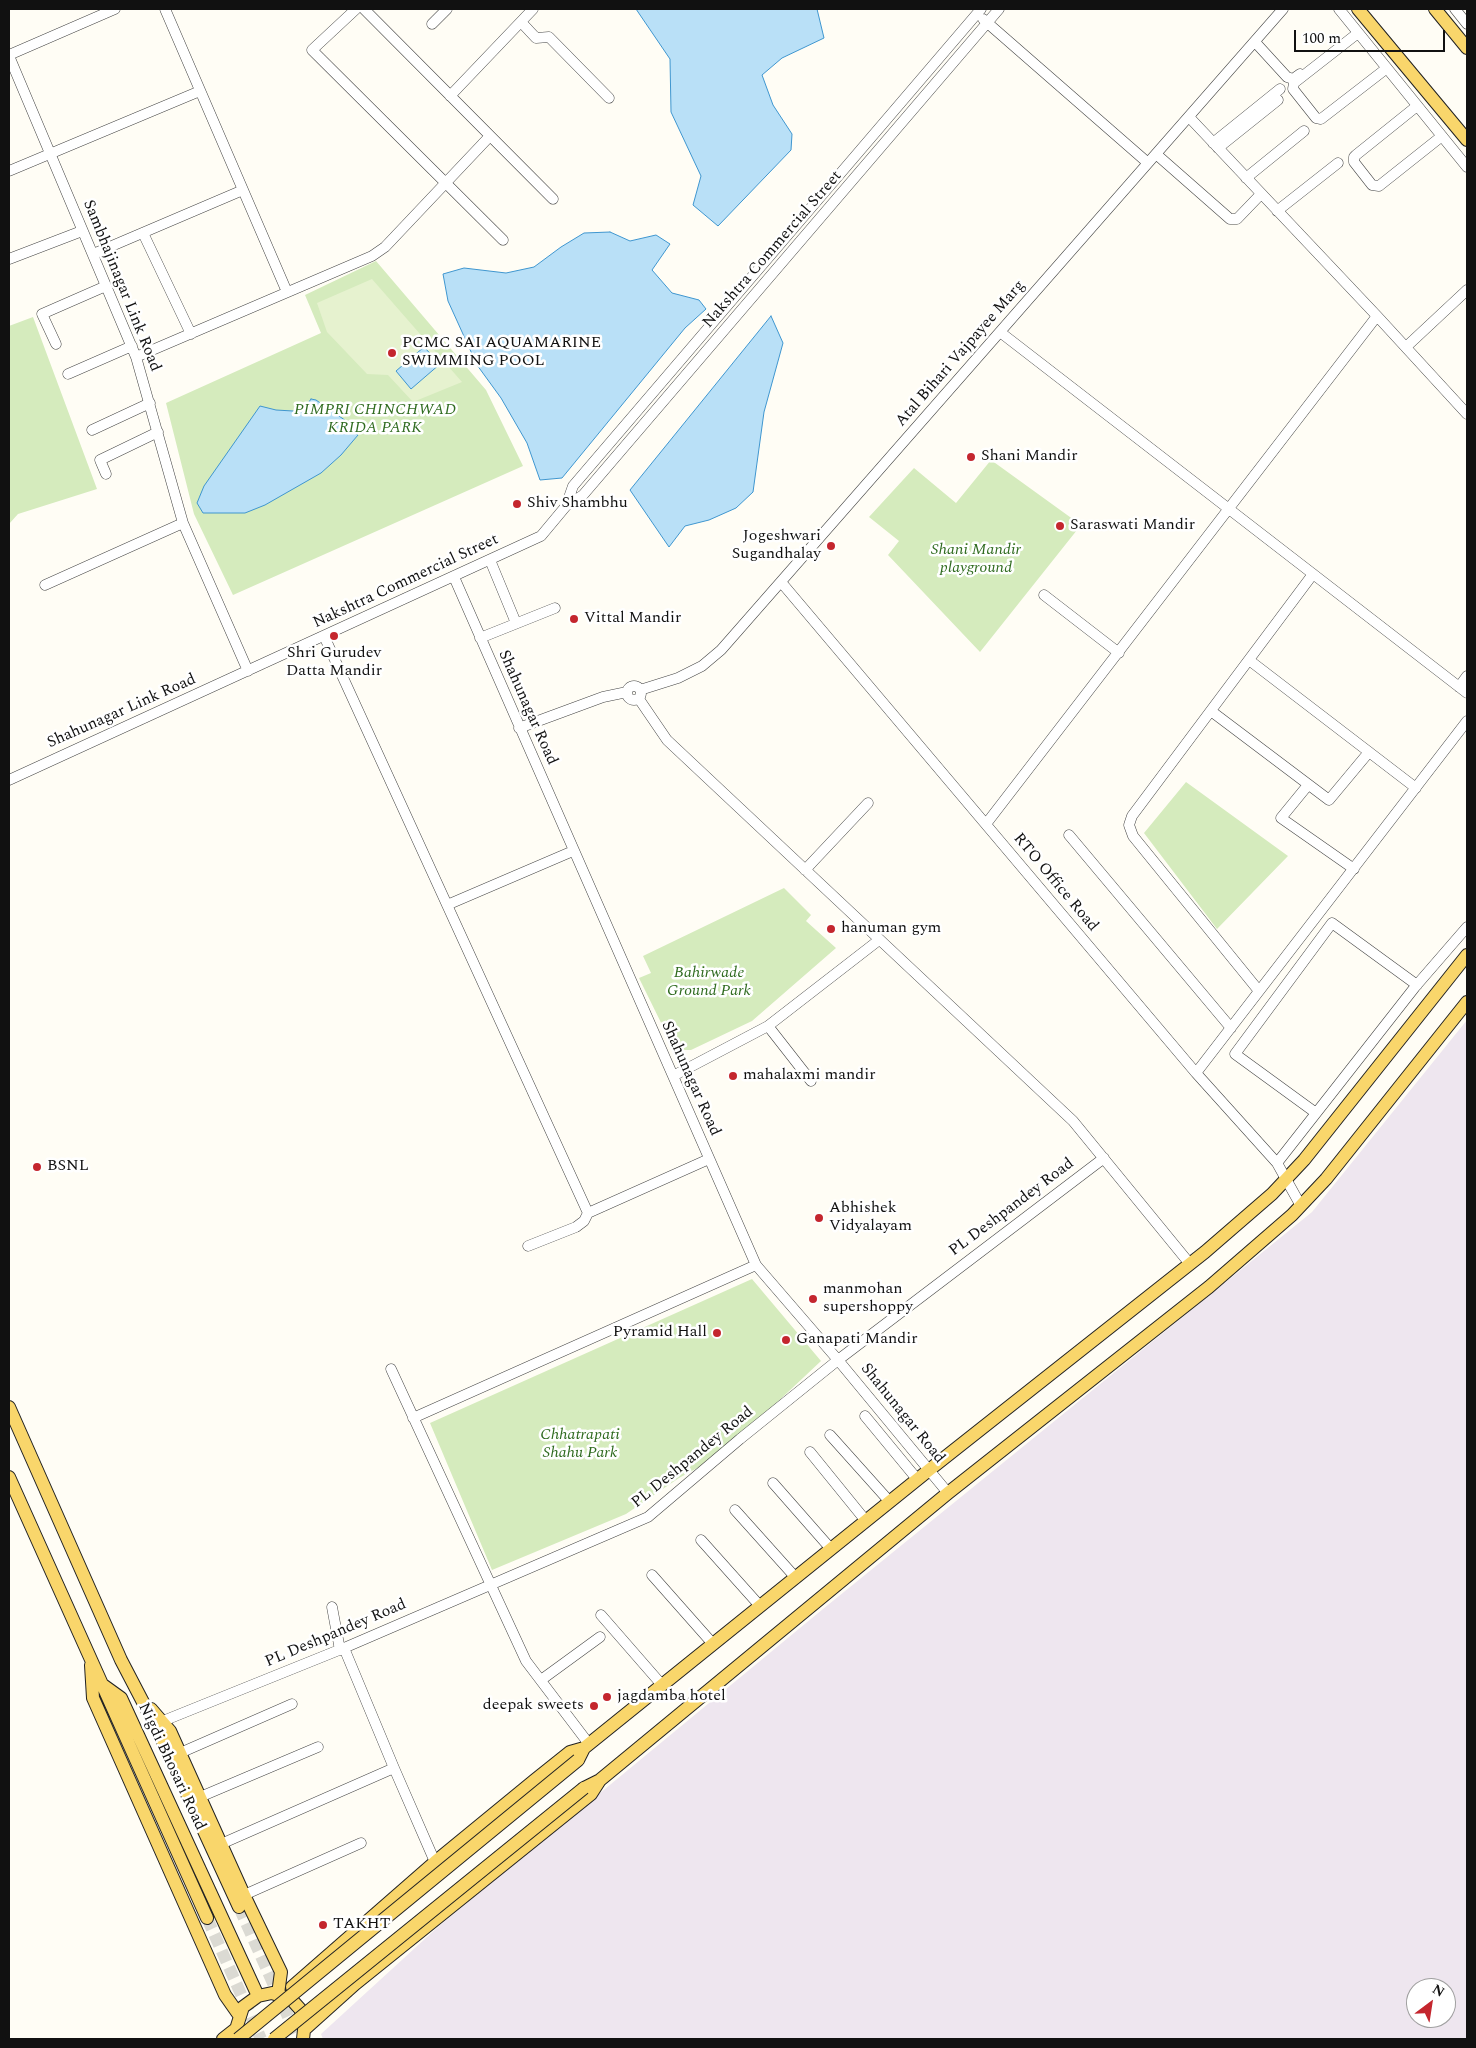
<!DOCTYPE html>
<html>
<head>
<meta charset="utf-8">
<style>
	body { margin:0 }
	#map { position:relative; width:1476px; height:2048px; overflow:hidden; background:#fffdf5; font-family:Spectral,serif }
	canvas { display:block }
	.frame { position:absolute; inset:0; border:10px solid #111; pointer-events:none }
	.north { position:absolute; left:1406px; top:1978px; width:50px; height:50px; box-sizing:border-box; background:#fff; border:1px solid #a0a0a0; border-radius:50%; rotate:31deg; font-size:14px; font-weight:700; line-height:20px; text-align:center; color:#111 }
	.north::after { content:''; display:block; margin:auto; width:18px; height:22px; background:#c4262e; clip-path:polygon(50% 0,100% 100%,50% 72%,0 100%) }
	.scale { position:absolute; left:1294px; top:30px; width:151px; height:22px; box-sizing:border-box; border:2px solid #111; border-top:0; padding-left:6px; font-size:15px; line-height:18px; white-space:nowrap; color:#111; -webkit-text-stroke:4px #fff; paint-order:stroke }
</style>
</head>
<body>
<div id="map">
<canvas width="1476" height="2048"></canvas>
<div class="frame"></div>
<div class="north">N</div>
<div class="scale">100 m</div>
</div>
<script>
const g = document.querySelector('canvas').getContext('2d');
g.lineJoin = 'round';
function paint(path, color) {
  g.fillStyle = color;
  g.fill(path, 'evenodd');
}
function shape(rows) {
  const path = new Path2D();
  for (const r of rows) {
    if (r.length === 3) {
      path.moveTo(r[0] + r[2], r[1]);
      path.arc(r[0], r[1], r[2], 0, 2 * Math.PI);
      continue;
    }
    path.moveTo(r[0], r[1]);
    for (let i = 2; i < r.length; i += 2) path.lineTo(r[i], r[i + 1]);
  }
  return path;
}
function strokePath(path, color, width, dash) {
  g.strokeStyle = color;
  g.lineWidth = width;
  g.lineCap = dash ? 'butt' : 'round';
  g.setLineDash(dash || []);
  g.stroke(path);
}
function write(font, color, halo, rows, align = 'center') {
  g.font = font + ' Spectral,serif';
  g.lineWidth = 5;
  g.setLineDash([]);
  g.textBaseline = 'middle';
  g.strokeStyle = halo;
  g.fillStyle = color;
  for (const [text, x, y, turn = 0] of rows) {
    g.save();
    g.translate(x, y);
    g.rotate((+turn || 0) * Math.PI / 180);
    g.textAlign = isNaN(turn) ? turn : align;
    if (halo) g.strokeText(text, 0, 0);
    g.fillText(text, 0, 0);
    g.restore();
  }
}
const industrial = shape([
	[1467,1020,1467,2039,323,2039,321,2034,439,1926,823,1609,1312,1212],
	[1416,1988,1446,1988,1446,2018,1416,2018]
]);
const green = shape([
	[376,261,486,390,523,466,233,595,194,514,166,403,321,333,305,295],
	[33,317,97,489,18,514,9,524,9,326],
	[991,460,1081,525,980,652,888,555,899,541,869,517,914,468,956,503],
	[1186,782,1288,856,1217,929,1144,833],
	[784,888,811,915,806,921,836,948,752,1021,691,1050,681,1050,672,1045,639,978,651,973,643,956],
	[752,1279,821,1361,721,1455,679,1478,626,1514,492,1570,430,1423]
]);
const pitch = shape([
	[372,279,462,382,413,402,388,375,367,374,327,332,317,303]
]);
const water = shape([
	[636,9,817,9,824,38,782,58,762,75,773,105,792,134,791,150,718,226,693,205,701,176,671,112,670,59,636,9],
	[610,232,630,241,656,235,670,244,652,270,672,293,699,300,706,309,685,328,562,478,540,480,527,443,501,398,477,365,448,301,443,274,464,268,506,273,534,267,561,247,584,233,610,232],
	[771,316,783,343,764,412,753,492,736,508,709,520,685,526,669,547,630,490,771,316],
	[424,347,440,364,411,389,396,371,424,347],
	[311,399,316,400,349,423,345,428,358,435,341,455,321,473,265,505,245,513,203,513,197,503,204,486,260,406,276,410,293,411,304,409,311,399]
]);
const majorTunnel = shape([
	[239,1907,298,2039],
	[207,1918,261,2039]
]);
const minor = shape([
	[165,9,287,292],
	[356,9,312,50,503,240],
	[364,9,553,199],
	[1339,9,1467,167],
	[1455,9,1467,24],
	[983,19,1148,163],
	[521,22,536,38,549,37,609,98],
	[432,24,447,9],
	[1358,33,1294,83,1293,89,1316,118,1321,119,1387,68],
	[1255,42,1287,77,1293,79,1300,74],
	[9,55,115,9],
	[9,56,136,357,183,523,248,671],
	[450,96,533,9],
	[1417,106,1356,155,1354,157,1354,162,1372,185,1379,186,1442,136],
	[1189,117,1377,316,1467,414],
	[1213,143,1280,89],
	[1218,148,1278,100],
	[1156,154,1230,219,1237,219,1261,194],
	[9,171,200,91],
	[1246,178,1304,131],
	[1277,211,1338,163],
	[143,233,191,334],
	[93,254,243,190],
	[9,259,82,231],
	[1000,332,1467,693],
	[56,344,42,314,106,286],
	[1406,347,1467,290],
	[136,357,372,256,385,247,490,136],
	[68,374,132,346],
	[92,430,150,403],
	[106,474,100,460,158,432],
	[566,506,573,486,981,9],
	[490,560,516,623],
	[454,577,756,1265,838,1360,948,1493],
	[781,582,1196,1073,1277,1163,1301,1206],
	[45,585,183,523],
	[1044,595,1119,653],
	[324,636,588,1213],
	[480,638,555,608],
	[1249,660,1416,788],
	[634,693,7],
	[1459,687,1467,676],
	[640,690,678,678,702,666,721,650,1283,9],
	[639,699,667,740,1073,1121,1190,1264],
	[1211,711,1329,800,1369,752],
	[519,728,603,697,627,692],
	[9,780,541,536,566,506,583,495,999,9],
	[1308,785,1281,818,1354,869],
	[986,824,1377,316],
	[1069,835,1231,1028],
	[805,870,868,803],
	[447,905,573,851],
	[1259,991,1133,836,1129,825,1132,816,1313,574],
	[768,1026,811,1081],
	[1196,1073,1467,721],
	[673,1076,768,1026,879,940],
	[1316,1113,1235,1054,1332,923,1417,985],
	[1277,1163,1415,987,1467,927],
	[528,1246,576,1227,584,1221,588,1213,709,1159],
	[391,1369,526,1661,589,1744],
	[865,1416,917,1479],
	[413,1418,756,1265],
	[830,1435,890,1502],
	[810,1452,866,1521],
	[773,1483,831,1549],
	[735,1510,796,1578],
	[701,1540,760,1606],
	[652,1575,713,1644],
	[332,1607,340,1650],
	[601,1615,662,1685],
	[344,1648,394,1768,435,1862],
	[541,1680,600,1637],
	[163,1721,344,1648,648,1517,740,1439,838,1360,1104,1158],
	[180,1753,292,1704],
	[200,1797,318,1747],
	[221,1844,394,1768],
	[244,1895,361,1843]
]);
const major = shape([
	[1358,9,1467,140],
	[1435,9,1467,48],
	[9,1407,121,1660,158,1731,239,1907],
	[9,1477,207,1918],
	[91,1665,93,1698,225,1995,239,2015],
	[103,1685,121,1698,258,1996],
	[151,1709,170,1731,244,1895,281,1972,278,1994],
	[578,1760,584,1748,929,1470,1205,1252,1272,1194,1304,1160,1467,955],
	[584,1788,600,1780,948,1493,1209,1287,1292,1215,1326,1179,1467,1002],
	[292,1987,435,1862,535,1780,570,1752,584,1748],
	[306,2028,355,1984,591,1794,600,1780],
	[223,2039,237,2028],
	[239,2039,237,2026,243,2007,258,1996,272,1993,291,1999,300,2009,305,2021,303,2039]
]);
const majorBridge = shape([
	[238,2039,578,1760],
	[274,2039,584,1788]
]);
const markers = [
	[392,353,5,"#c4262e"],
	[971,457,5,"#c4262e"],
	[517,504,5,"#c4262e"],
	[1060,526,5,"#c4262e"],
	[831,546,5,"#c4262e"],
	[574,619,5,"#c4262e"],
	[334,636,5,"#c4262e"],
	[831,929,5,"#c4262e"],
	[733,1076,5,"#c4262e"],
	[37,1167,5,"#c4262e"],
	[819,1218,5,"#c4262e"],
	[813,1299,5,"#c4262e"],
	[717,1333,5,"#c4262e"],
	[786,1340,5,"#c4262e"],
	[607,1697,5,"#c4262e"],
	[594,1706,5,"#c4262e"],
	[323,1925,5,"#c4262e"]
];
const streetNames = [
	["Nakshtra Commercial Street",773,250,-49],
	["Sambhajinagar Link Road",121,286,68],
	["Atal Bihari Vajpayee Marg",961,354,-49],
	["Nakshtra Commercial Street",406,582,-25],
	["Shahunagar Road",527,708,66],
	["Shahunagar Link Road",122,712,-24],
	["RTO Office Road",1055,883,50],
	["Shahunagar Road",690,1079,66],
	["PL Deshpandey Road",1012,1208,-37],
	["Shahunagar Road",902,1414,51],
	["PL Deshpandey Road",693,1458,-39],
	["PL Deshpandey Road",336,1634,-23],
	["Nigdi Bhosari Road",171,1767,65]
];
const poiNames = [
	["PCMC SAI AQUAMARINE",402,344],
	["SWIMMING POOL",402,362],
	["Shani Mandir",981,457],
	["Shiv Shambhu",527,504],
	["Saraswati Mandir",1070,526],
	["Jogeshwari",821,537,"right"],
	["Sugandhalay",821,555,"right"],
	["Vittal Mandir",584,619],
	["Shri Gurudev",334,654,"center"],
	["Datta Mandir",334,672,"center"],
	["hanuman gym",841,929],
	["mahalaxmi mandir",743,1076],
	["BSNL",47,1167],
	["Abhishek",829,1209],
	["Vidyalayam",829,1227],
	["manmohan",823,1290],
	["supershoppy",823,1308],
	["Pyramid Hall",707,1333,"right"],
	["Ganapati Mandir",796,1340],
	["jagdamba hotel",617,1697],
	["deepak sweets",584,1706,"right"],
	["TAKHT",333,1925]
];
const parkNames = [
	["PIMPRI CHINCHWAD",375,411],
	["KRIDA PARK",375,429],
	["Shani Mandir",976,551],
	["playground",976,569],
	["Bahirwade",709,974],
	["Ground Park",709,992],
	["Chhatrapati",580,1436],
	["Shahu Park",580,1454]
];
paint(industrial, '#eee6ef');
paint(green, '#d5ebbd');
paint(pitch, '#e6f2cf');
paint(water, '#b9e0f7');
strokePath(water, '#3f96cf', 1);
strokePath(majorTunnel, '#dbdad3', 12, [12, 6]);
strokePath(minor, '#444', 11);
strokePath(major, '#222', 14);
strokePath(minor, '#fff', 10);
strokePath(major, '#f9d66b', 12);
strokePath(majorBridge, '#222', 14, []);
strokePath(majorBridge, '#f9d66b', 12);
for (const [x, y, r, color] of markers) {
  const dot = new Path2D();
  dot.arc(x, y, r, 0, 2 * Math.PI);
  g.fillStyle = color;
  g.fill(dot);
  strokePath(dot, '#fff', 2);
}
write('16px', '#111', '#fff', streetNames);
write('16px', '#111', '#fff', poiNames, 'left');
write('italic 16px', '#2f6b1f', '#fff', parkNames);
</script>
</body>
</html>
